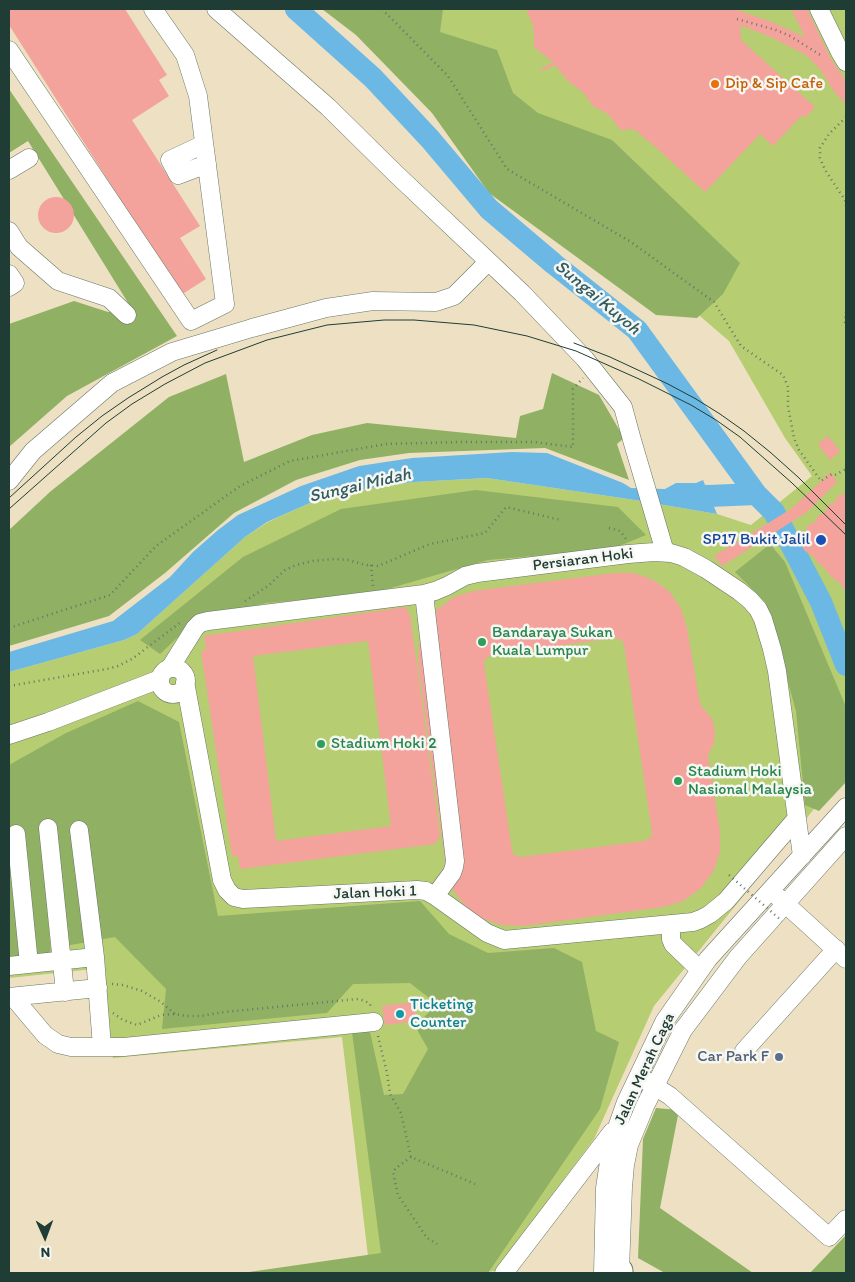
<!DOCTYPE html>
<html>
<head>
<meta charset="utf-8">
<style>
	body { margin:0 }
	#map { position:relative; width:855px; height:1282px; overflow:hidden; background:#eee1c3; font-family:Itim,sans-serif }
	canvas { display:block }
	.frame { position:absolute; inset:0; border:10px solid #1f3d34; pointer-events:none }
	.north { position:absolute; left:20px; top:1212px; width:50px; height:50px; -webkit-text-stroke:4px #f6f6f2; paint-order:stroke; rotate:178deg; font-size:14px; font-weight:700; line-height:20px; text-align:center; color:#1f3d34 }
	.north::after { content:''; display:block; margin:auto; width:18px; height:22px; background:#1f3d34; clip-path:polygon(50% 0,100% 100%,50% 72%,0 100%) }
</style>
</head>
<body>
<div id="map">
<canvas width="855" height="1282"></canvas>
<div class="frame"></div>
<div class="north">N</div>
</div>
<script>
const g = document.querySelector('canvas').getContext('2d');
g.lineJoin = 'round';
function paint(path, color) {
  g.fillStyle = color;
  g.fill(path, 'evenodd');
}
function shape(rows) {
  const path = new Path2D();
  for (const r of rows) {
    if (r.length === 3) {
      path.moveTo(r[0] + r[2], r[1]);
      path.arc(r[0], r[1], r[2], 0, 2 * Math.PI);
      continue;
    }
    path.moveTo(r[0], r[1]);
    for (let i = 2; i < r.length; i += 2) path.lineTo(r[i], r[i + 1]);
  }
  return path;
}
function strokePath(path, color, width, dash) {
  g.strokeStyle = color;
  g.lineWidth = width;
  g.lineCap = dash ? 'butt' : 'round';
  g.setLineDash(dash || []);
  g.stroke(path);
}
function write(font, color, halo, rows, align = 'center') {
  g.font = font + ' Itim,sans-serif';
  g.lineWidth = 5;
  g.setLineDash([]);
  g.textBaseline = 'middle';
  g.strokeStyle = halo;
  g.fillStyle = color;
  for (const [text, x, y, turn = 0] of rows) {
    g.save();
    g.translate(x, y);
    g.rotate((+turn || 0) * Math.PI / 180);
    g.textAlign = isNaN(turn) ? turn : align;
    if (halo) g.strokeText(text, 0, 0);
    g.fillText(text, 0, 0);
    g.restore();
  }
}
const green = shape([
	[357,9,846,9,846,775,818,804,654,1006,594,1139,495,1271,472,1273,370,1273,342,1037,113,1058,103,968,9,978,9,672,124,640,137,634,245,537,268,522,319,499,349,491,414,482,487,478,635,500,717,514,751,525,812,476,785,438,729,341,644,268]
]);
const forest = shape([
	[322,9,443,9,440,32,497,50,513,93,538,113,612,140,740,263,723,294,697,318,656,315,489,193,432,113,356,35],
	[9,89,177,336,67,396,9,447,9,324,74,301,108,312,130,306,28,141,9,153],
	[552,373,599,395,624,438,617,444,629,480,545,448,409,453,360,460,296,480,234,513,165,573,109,616,9,646,9,530,51,491,169,397,226,374,244,462,312,435,367,423,516,438,520,416,543,409],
	[476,490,618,507,646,535,612,549,488,560,370,594,266,603,196,620,160,654,140,640,243,557,341,509],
	[770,544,785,562,846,707,846,782,819,811,805,805,796,711,766,603,735,572],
	[138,701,179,722,218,916,420,901,449,934,488,953,554,948,582,962,596,1031,619,1042,600,1109,488,1273,242,1273,381,1253,352,1032,370,1032,384,1095,403,1094,428,1049,415,1026,437,1004,410,983,353,984,327,1013,162,1029,166,989,115,937,65,946,56,823,41,824,51,956,9,961,9,765,66,733],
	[656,1108,679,1110,660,1208,753,1273,665,1273,638,1258,643,1139],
	[846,1235,846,1273,810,1273]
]);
const water = shape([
	[512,452,547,453,623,483,631,488,665,489,676,483,696,483,703,480,717,514,635,500,487,478,414,482,349,491,319,499,267,522,245,537,137,634,124,640,9,672,9,652,113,621,170,577,193,552,218,530,238,515,301,486,359,466,412,458]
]);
const river = shape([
	[296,9,373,78,430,139,489,209,554,264,637,330,756,494,774,512,821,602,846,665],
	[680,495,709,496,756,494]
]);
const building = shape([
	[9,9,125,9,167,75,159,80,169,96,132,120,200,226,180,238,206,279,181,295,9,25],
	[526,9,734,9,772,22,805,37,791,9,807,9,831,59,846,81,846,105,833,90,820,69,806,55,773,38,748,28,740,26,741,40,815,107,805,118,802,115,773,146,760,134,705,192,660,151,634,129,621,130,608,114,593,106,583,92,569,82,555,65,542,71,541,71,541,69,553,62,534,47,534,36,533,25],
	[56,215,18],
	[828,436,840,451,830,460,818,444],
	[831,472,837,482,807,512,722,566,714,556,791,509],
	[846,492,846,593,840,583,831,577,825,568,818,563,813,556,805,551,800,544,794,541,798,538,800,534,806,531,808,525,815,522,818,516,825,512,828,505,835,502,838,496],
	[614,573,634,573,653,580,670,592,681,609,687,628,700,704,712,719,715,730,714,743,708,755,720,831,720,852,713,872,700,889,683,901,663,907,523,926,501,925,481,918,464,905,452,888,446,867,418,664,419,644,425,625,438,609,454,597,473,591],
	[615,638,622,640,624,645,652,832,651,837,645,841,521,857,516,856,514,855,512,850,484,664,485,659,491,655],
	[405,607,410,614,440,836,435,844,240,869,238,856,232,856,201,651,206,650,204,636],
	[368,641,391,826,276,841,253,656],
	[414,1002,417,1021,385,1025,382,1006]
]);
const path = shape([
	[382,9,448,76,507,169,631,242,714,302,741,346,783,375,788,387,788,406,794,438,799,450,821,481,832,474,835,475,846,469],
	[737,19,776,30,790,36,822,56],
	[846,117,829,134,820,148,820,158,825,170,845,200,846,206],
	[846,312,845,322,846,325],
	[609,528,620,531,625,537,626,540],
	[371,565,373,586],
	[245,601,268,586,285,570,296,565,313,561,334,559,348,560,366,565,378,566,430,544,485,533,506,507,561,520],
	[9,628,110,595,156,546,240,486,290,461,386,444,460,442,534,442,573,447,573,389,583,378],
	[9,686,107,669,118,666,132,659,181,622],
	[112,984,123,985,142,991,161,1002,175,1014],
	[113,1013,123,1020,137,1025,161,1015,175,1014,186,1016,201,1016,224,1012,358,999,365,1001,370,1004,371,1009],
	[378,1036,387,1073,390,1094,401,1113,411,1157,475,1184],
	[411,1157,396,1168,393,1172,398,1195,427,1238,437,1244]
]);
const minor = shape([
	[216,9,328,107,396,174,522,293,585,359,623,407,632,440,665,552],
	[819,9,840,52,846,62],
	[9,50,191,321,225,304,198,96,185,55,153,9],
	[204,144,170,160,178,175,207,164],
	[9,170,29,158],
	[9,231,19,247,58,281,109,298,127,315],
	[9,274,15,283,9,287],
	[9,481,33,451,112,383,172,352,252,328,326,308,373,301,436,302,454,296,488,262],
	[424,594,455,861,454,867,452,873,435,896],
	[170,668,195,628,200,623,208,621,424,594,435,591,447,586,465,576,477,573,628,554,654,552,671,553,684,557,706,569,739,591,750,600,758,609,763,619,772,649,777,671,802,856],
	[173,681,13],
	[185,682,222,880,227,890,234,897,243,899,417,890,426,891,435,896,487,933,504,940,693,922,701,919,710,914,726,901,797,818],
	[9,735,48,722,160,679],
	[48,828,65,992],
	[79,830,95,957,102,1047,124,1047,374,1022],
	[16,834,29,964],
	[779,898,846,959],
	[671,924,671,939,673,944,700,970],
	[9,966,95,957],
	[9,997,98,988],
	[13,997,45,1035,58,1044,71,1047,102,1047],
	[744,1051,836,949],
	[645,1080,670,1096,829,1237,846,1219],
	[620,1271,623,1187,625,1165,629,1145,645,1106,683,1030,738,957,846,836],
	[504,1273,612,1132],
	[603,1273,605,1188,612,1142,626,1102,664,1022,708,959,846,807]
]);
const highway = shape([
	[620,1271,620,1273]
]);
const tram = shape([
	[574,343,610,357,668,384,696,399,720,414,744,431,770,452,798,477,846,525],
	[9,498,76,437,102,416,128,398,162,377,184,365,217,350],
	[9,509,106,423,132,404,165,384,205,363,267,340,327,325,384,320,414,320,474,325,527,336,576,351,639,379,691,405,716,420,740,437,792,483,846,535]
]);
const pathBridge = shape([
	[729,875,782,921]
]);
const markers = [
	[715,84,5,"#e8710a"],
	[821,540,6,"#1a4fb4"],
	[482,642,5,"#2e9e5b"],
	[321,744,5,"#2e9e5b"],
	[678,781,5,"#2e9e5b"],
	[400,1014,5,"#0f9aa8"],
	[779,1057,5,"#5c6f8a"]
];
const foodNames = [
	["Dip & Sip Cafe",725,84]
];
const transitNames = [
	["SP17 Bukit Jalil",810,540]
];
const streetNames = [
	["Persiaran Hoki",583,560,-7],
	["Jalan Hoki 1",375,893,-2],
	["Jalan Merah Caga",645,1069,-65]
];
const leisureNames = [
	["Bandaraya Sukan",492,633],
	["Kuala Lumpur",492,651],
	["Stadium Hoki 2",331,744],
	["Stadium Hoki",688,772],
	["Nasional Malaysia",688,790]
];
const cultureNames = [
	["Ticketing",410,1005],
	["Counter",410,1023]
];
const serviceNames = [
	["Car Park F",769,1057]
];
const waterNames = [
	["Sungai Kuyoh",597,298,40],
	["Sungai Midah",360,486,-13]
];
paint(green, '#b6cd72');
paint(forest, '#90b064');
paint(water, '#6bb8e5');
strokePath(river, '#6bb8e5', 22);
paint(building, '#f3a39b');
strokePath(minor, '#677666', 19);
strokePath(highway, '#677666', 27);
strokePath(path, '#677666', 2.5, [1, 4]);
strokePath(minor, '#fff', 18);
strokePath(highway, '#fff', 25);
strokePath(tram, '#1f3d34', 1);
strokePath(pathBridge, '#677666', 2.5, [1, 4]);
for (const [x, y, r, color] of markers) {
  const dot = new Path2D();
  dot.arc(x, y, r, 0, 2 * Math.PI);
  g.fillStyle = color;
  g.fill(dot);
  strokePath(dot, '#f6f6f2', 2);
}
write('16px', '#c56008', '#f6f6f2', foodNames, 'left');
write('16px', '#164399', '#f6f6f2', transitNames, 'right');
write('16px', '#1f3d34', '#f6f6f2', streetNames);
write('16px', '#27864d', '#f6f6f2', leisureNames, 'left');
write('16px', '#0d838f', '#f6f6f2', cultureNames, 'left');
write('16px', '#4e5e75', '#f6f6f2', serviceNames, 'right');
write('italic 18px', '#325c60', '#f6f6f2', waterNames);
</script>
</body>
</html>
